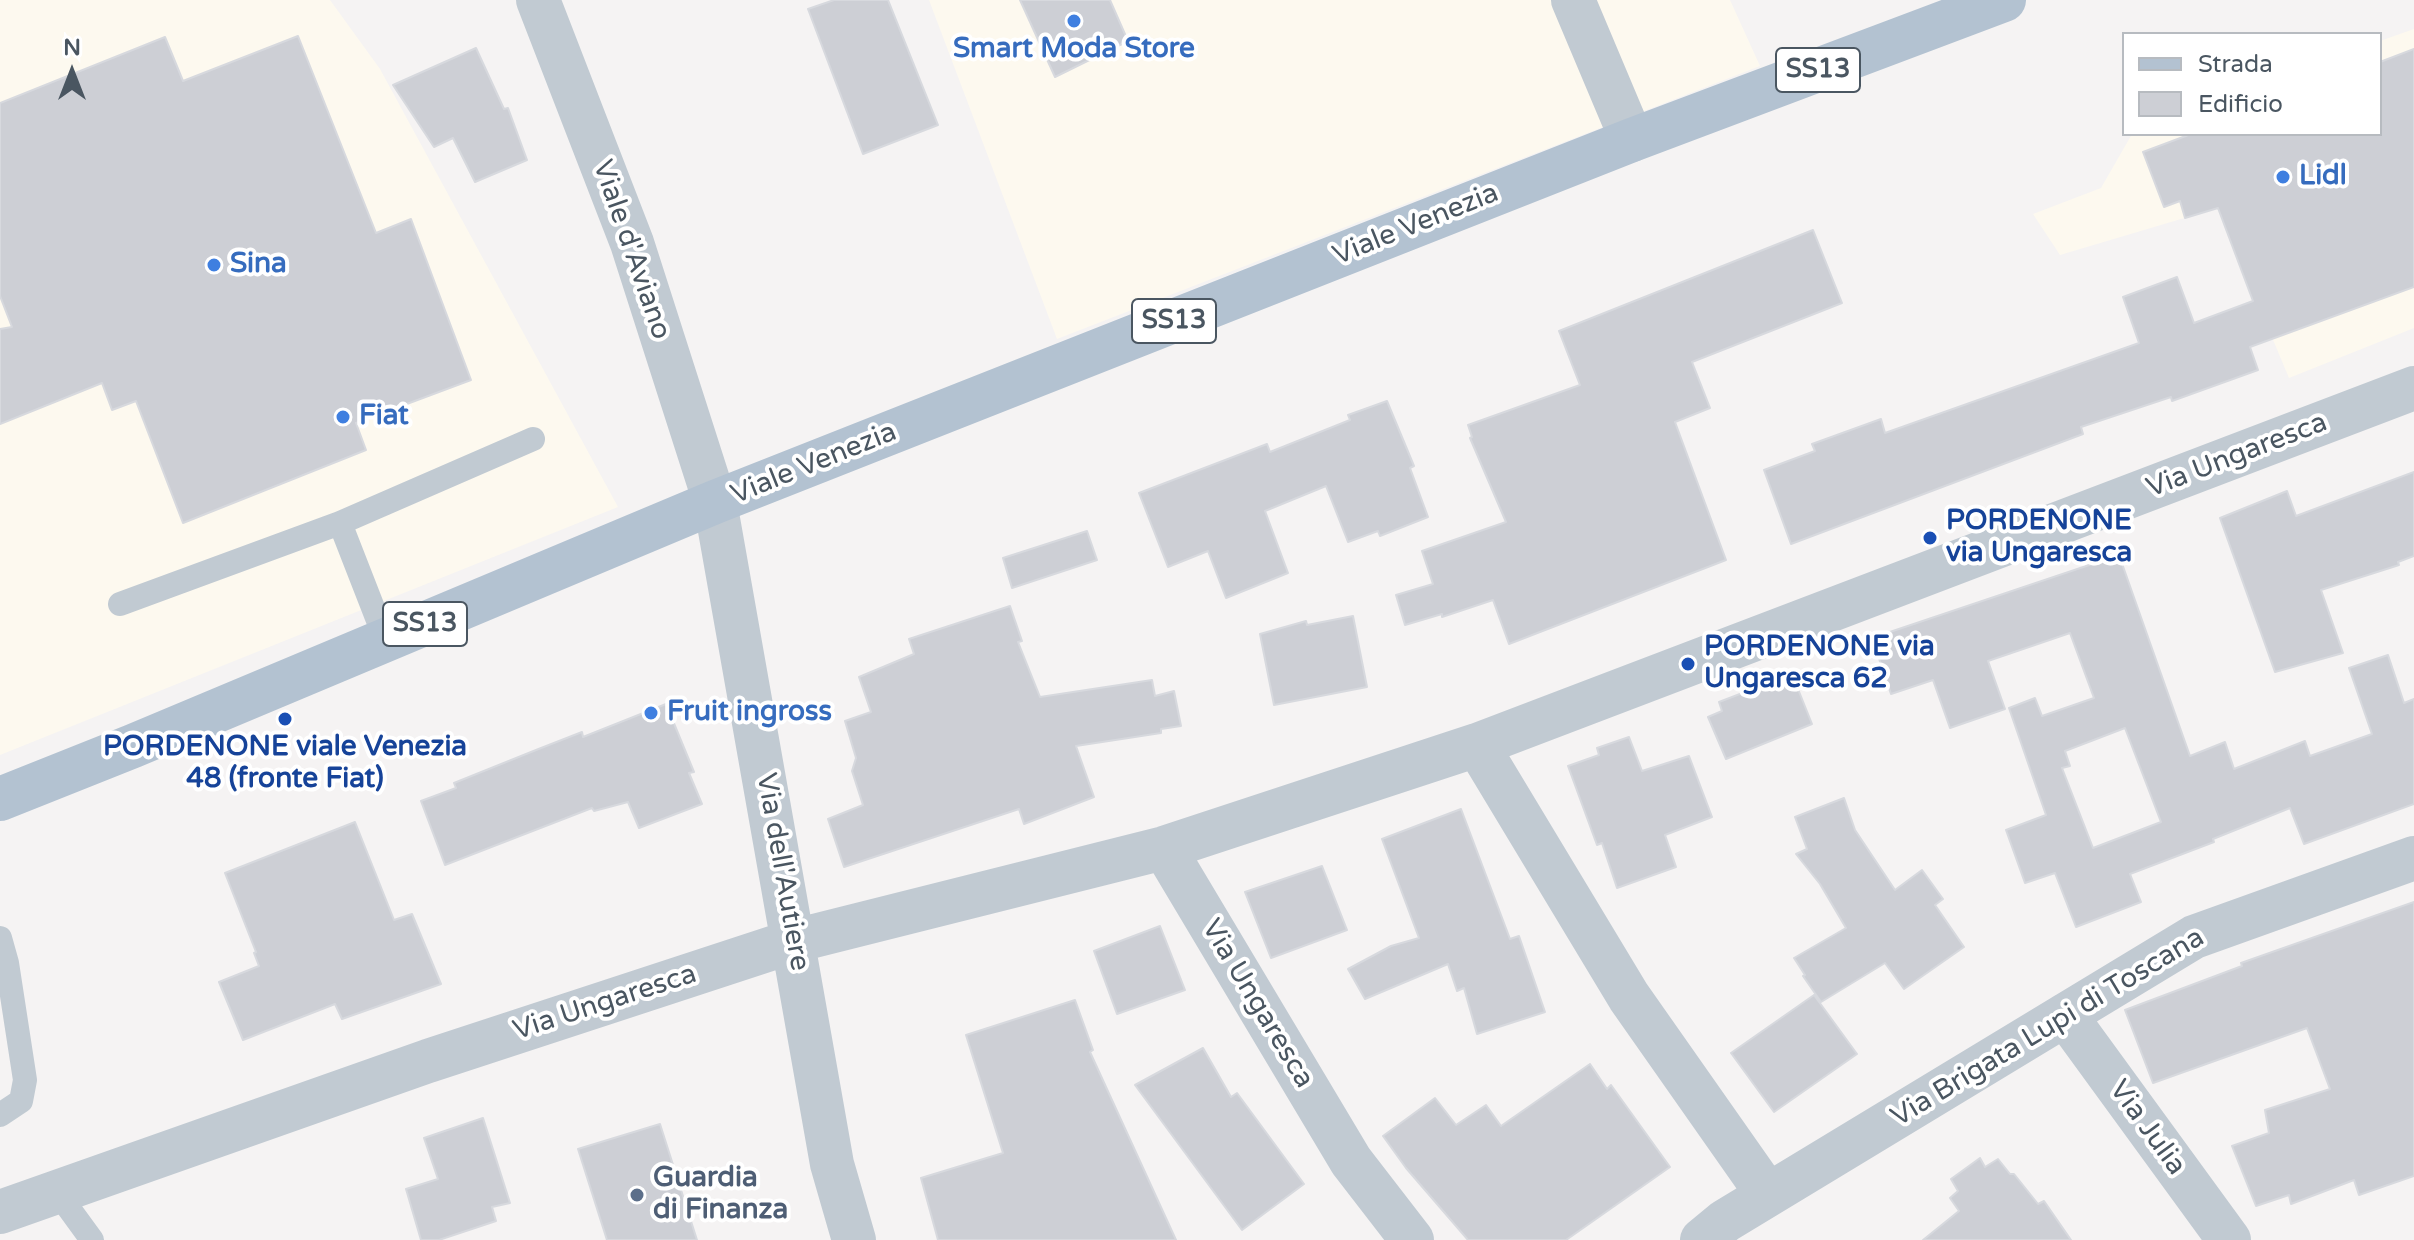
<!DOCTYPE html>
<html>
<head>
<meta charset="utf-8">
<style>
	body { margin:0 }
	#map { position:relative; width:2414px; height:1240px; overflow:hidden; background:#f5f3f3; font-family:"Varela Round",sans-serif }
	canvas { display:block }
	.legend { position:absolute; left:2122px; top:32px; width:260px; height:104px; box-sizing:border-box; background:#fff; border:2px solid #b7bbc0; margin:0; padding:10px 14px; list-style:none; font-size:24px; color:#4a5661 }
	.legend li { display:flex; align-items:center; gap:16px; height:40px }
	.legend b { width:40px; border:2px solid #b7bbc0 }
	.north { position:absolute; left:32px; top:32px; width:80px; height:80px; -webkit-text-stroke:6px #fff; paint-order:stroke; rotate:0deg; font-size:22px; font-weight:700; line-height:32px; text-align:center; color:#4a5661 }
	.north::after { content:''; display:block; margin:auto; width:28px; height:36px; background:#4a5661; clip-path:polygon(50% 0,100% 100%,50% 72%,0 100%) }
</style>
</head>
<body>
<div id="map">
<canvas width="2414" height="1240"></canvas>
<ul class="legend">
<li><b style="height:10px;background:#b3c2d1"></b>Strada</li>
<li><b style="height:22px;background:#cdcfd5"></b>Edificio</li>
</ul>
<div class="north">N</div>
</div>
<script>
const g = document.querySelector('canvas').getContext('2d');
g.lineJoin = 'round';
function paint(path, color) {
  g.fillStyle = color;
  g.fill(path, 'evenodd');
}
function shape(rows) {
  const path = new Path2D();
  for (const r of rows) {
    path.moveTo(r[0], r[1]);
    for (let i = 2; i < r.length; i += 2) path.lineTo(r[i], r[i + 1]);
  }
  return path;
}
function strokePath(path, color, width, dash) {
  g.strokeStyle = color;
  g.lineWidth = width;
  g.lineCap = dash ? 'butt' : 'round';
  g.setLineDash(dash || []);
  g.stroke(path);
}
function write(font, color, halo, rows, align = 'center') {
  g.font = font + ' "Varela Round",sans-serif';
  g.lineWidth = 8;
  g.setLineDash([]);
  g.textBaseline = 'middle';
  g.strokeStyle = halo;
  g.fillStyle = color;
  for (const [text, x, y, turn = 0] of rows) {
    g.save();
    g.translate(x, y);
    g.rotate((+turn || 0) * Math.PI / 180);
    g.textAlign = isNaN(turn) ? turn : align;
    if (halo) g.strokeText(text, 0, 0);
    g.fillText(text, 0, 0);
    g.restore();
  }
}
const commercial = shape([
	[0,0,330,0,380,69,618,507,0,755],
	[929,0,1730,0,1760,66,1057,339],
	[2414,29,2414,328,2289,378,2218,208,2060,255,2033,214,2101,188,2132,134,2380,134,2380,41]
]);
const building = shape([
	[834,0,888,0,938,125,863,154,808,9,834,0],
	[1020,0,1110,0,1128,41,1055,77,1020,0],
	[298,36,376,233,411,219,471,380,356,423,366,450,183,523,136,401,112,410,102,383,0,424,0,329,12,327,0,296,0,103,165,37,183,81,298,36],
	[476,48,504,109,508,108,527,160,475,182,453,138,434,147,393,85,476,48],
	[2414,49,2414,287,2250,347,2258,370,2172,401,2171,397,2081,427,2083,434,1791,544,1764,470,1815,451,1812,444,1881,419,1885,433,2139,343,2123,297,2177,277,2194,323,2253,301,2218,208,2185,218,2180,201,2164,207,2143,152,2191,134,2380,134,2380,62,2414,49],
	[1813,230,1842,303,1692,362,1710,408,1675,422,1726,560,1509,644,1493,600,1442,617,1442,614,1405,625,1396,595,1433,584,1422,551,1506,522,1470,438,1472,437,1468,425,1580,385,1559,331,1813,230],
	[1387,401,1414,466,1410,468,1428,517,1380,536,1378,531,1348,542,1326,486,1265,511,1288,573,1226,598,1208,551,1168,567,1139,493,1267,444,1270,452,1350,420,1348,415,1387,401],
	[2414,472,2414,556,2398,562,2399,565,2321,590,2343,653,2275,672,2220,518,2287,491,2296,516,2414,472],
	[1087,531,1097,560,1012,588,1003,558,1087,531],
	[2119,555,2190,756,2225,742,2234,769,2305,741,2310,756,2372,734,2349,668,2388,655,2404,703,2414,699,2414,804,2304,844,2290,808,2213,839,2214,842,2130,874,2141,902,2076,927,2055,873,2025,883,2006,830,2046,815,2009,708,2035,698,2042,716,2094,698,2070,633,1988,661,2005,709,1950,728,1933,680,1891,694,1872,638,2119,555],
	[2125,728,2161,822,2093,848,2062,768,2070,766,2065,751,2125,728],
	[1010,606,1022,641,1018,642,1040,697,1152,680,1155,696,1174,691,1181,726,1161,729,1161,733,1076,746,1094,797,1024,824,1019,809,844,867,828,819,863,805,852,771,856,758,845,721,871,712,859,677,914,654,909,639,1010,606],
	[1353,616,1367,687,1274,705,1260,634,1306,621,1307,625,1353,616],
	[1792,674,1812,724,1726,759,1708,717,1722,711,1719,702,1792,674],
	[666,704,694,772,689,773,702,804,639,828,628,802,594,811,592,808,445,865,421,801,456,788,454,783,536,750,582,732,583,737,666,704],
	[1629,737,1642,771,1689,756,1712,817,1665,835,1676,867,1617,888,1602,843,1597,845,1568,766,1599,755,1597,748,1629,737],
	[1844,798,1855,830,1895,890,1922,870,1943,899,1935,905,1964,947,1904,989,1885,963,1821,1002,1803,976,1805,975,1794,958,1846,928,1820,884,1796,854,1807,849,1795,817,1844,798],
	[1461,809,1510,939,1519,936,1545,1012,1477,1034,1464,988,1457,991,1448,964,1365,999,1348,969,1391,946,1419,938,1382,839,1461,809],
	[355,822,394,920,412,914,441,984,342,1019,335,1004,243,1040,219,982,259,966,254,953,256,952,225,873,355,822],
	[1322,866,1347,930,1271,958,1245,892,1322,866],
	[2414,902,2414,1176,2359,1195,2354,1180,2291,1204,2289,1195,2256,1206,2232,1146,2269,1133,2265,1110,2330,1089,2307,1028,2153,1083,2125,1010,2242,966,2241,963,2414,902],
	[1160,926,1185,990,1117,1014,1094,951,1160,926],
	[1814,995,1857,1054,1774,1112,1731,1053,1814,995],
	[1075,1000,1093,1050,1090,1052,1176,1240,938,1240,921,1178,1003,1153,966,1035,1075,1000],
	[1203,1048,1231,1097,1237,1093,1304,1184,1242,1230,1135,1085,1203,1048],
	[1590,1064,1607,1089,1611,1085,1670,1167,1566,1240,1468,1240,1406,1168,1383,1136,1435,1098,1456,1125,1486,1105,1501,1126,1590,1064],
	[483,1118,510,1203,492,1207,496,1221,439,1240,421,1240,406,1189,438,1179,424,1138,483,1118],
	[660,1124,697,1240,607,1240,578,1149,660,1124],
	[1980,1158,1985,1167,1998,1159,2010,1174,2014,1174,2038,1204,2044,1201,2071,1240,1923,1240,1959,1211,1950,1198,1958,1191,1951,1179,1980,1158]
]);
const service = shape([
	[340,523,386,641],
	[120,604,340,523,533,439],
	[0,938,7,963,25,1080,21,1101,0,1115],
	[57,1192,92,1240]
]);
const minor = shape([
	[538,0,632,243,715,502,832,1164,854,1240],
	[1573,0,1632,140],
	[1477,745,1629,997,1768,1195],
	[1164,848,1351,1161,1412,1240],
	[2065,1015,2229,1240],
	[0,1212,428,1061,794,941,1164,848,1477,745,2414,388],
	[1702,1240,1725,1221,2194,937,2414,858]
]);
const primary = shape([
	[0,799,133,746,715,502,1632,140,2004,0]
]);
const markers = [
	[1074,21,8,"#3f7fe0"],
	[2283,177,8,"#3f7fe0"],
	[214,265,8,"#3f7fe0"],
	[343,417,8,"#3f7fe0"],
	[1930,538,8,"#1a4fb4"],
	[1688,664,8,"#1a4fb4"],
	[651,713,8,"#3f7fe0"],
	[285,719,8,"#1a4fb4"],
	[637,1195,8,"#5c6f8a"]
];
const shields = [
	[1818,70,84],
	[1174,321,84],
	[425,624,84]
];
const shieldNames = [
	["SS13",1818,70],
	["SS13",1174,321],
	["SS13",425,624]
];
const shopNames = [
	["Smart Moda Store",1074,50,"center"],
	["Lidl",2299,177],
	["Sina",230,265],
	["Fiat",359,417],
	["Fruit ingross",667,713]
];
const streetNames = [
	["Viale Venezia",1416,225,-22],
	["Viale d'Aviano",631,250,71],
	["Via Ungaresca",2237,456,-21],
	["Viale Venezia",814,464,-22],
	["Via dell'Autiere",782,872,80],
	["Via Ungaresca",605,1003,-18],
	["Via Ungaresca",1257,1004,59],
	["Via Brigata Lupi di Toscana",2048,1028,-31],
	["Via Julia",2147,1128,54]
];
const transitNames = [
	["PORDENONE",1946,522],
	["via Ungaresca",1946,554],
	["PORDENONE via",1704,648],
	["Ungaresca 62",1704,680],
	["PORDENONE viale Venezia",285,748,"center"],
	["48 (fronte Fiat)",285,780,"center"]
];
const serviceNames = [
	["Guardia",653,1179],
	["di Finanza",653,1211]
];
paint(commercial, '#fdf9ef');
paint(building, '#cdcfd5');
strokePath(building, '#d7d9de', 2);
strokePath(service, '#c1cad2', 24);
strokePath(minor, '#c1cad2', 44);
strokePath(primary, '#b3c2d1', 44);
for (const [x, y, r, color] of markers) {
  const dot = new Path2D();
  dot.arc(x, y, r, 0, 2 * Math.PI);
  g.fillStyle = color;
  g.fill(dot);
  strokePath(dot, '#fff', 3);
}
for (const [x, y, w] of shields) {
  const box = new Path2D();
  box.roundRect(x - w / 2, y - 22, w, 44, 6);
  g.fillStyle = '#fff';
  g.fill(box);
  strokePath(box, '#4a5661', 2);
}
write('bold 26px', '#4a5661', null, shieldNames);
write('bold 28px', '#366cbe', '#fff', shopNames, 'left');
write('28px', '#4a5661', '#fff', streetNames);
write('bold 28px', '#164399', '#fff', transitNames, 'left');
write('bold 28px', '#4e5e75', '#fff', serviceNames, 'left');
</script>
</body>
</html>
